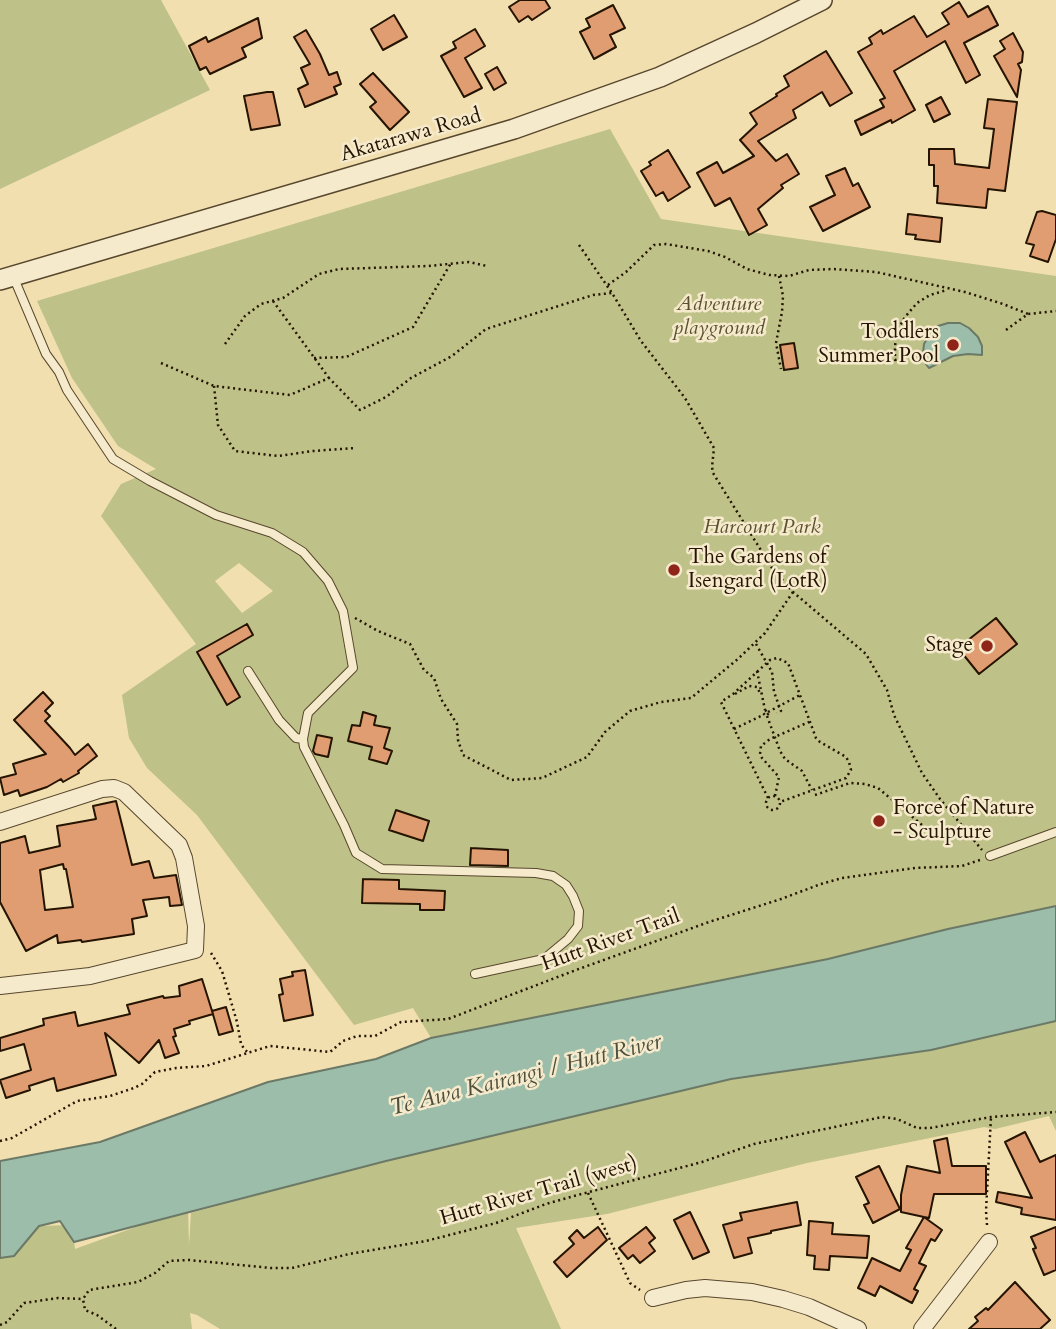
<!DOCTYPE html>
<html>
<head>
<meta charset="utf-8">
<style>
	body { margin:0 }
	canvas { display:block; background:#f1dfb0 }
</style>
</head>
<body>
<canvas width="1056" height="1329"></canvas>
<script>
const g = document.querySelector('canvas').getContext('2d');
g.lineJoin = 'round';
function paint(path, color) {
  g.fillStyle = color;
  g.fill(path, 'evenodd');
}
function shape(rows) {
  const path = new Path2D();
  for (const r of rows) {
    if (r.length === 3) {
      path.moveTo(r[0] + r[2], r[1]);
      path.arc(r[0], r[1], r[2], 0, 2 * Math.PI);
      continue;
    }
    path.moveTo(r[0], r[1]);
    for (let i = 2; i < r.length; i += 2) path.lineTo(r[i], r[i + 1]);
  }
  return path;
}
function strokePath(path, color, width, dash) {
  g.strokeStyle = color;
  g.lineWidth = width;
  g.lineCap = dash ? 'butt' : 'round';
  g.setLineDash(dash || []);
  g.stroke(path);
}
function write(font, color, halo, rows, align = 'center') {
  g.font = font + ' Cardo,serif';
  g.lineWidth = 5;
  g.setLineDash([]);
  g.textBaseline = 'middle';
  g.strokeStyle = halo;
  g.fillStyle = color;
  for (const [text, x, y, turn = 0] of rows) {
    g.save();
    g.translate(x, y);
    g.rotate((+turn || 0) * Math.PI / 180);
    g.textAlign = isNaN(turn) ? turn : align;
    if (halo) g.strokeText(text, 0, 0);
    g.fillText(text, 0, 0);
    g.restore();
  }
}
const green = shape([
	[0,0,161,0,210,90,0,189],
	[610,129,661,219,1056,276,1056,906,948,929,828,959,431,1038,413,1008,354,1025,197,815,147,768,129,738,122,695,196,644,101,516,121,484,156,469,118,446,72,378,37,301],
	[239,563,273,591,242,613,215,581],
	[1056,1002,1056,1131,1049,1116,995,1129,984,1127,807,1163,607,1214,516,1228,561,1329,220,1329,197,1315,190,1313,192,1329,0,1329,0,1258,14,1256,39,1226,72,1225,75,1249,188,1208,189,1246,191,1213,596,1104]
]);
const water = shape([
	[948,323,960,323,969,328,978,337,982,346,982,355,968,354,953,356,929,368,925,363,923,353,924,344,929,335,938,326,948,323],
	[1056,906,1056,1021,931,1050,731,1079,386,1161,74,1242,60,1221,39,1226,14,1256,0,1258,0,1161,100,1142,268,1082,376,1059,431,1038,828,959,948,929,1056,906]
]);
const building = shape([
	[520,0,545,0,550,8,532,20,528,16,519,22,509,7,520,0],
	[959,2,968,17,988,6,998,25,964,43,980,75,966,83,945,41,894,71,915,110,892,123,891,120,861,135,855,121,884,107,880,100,885,98,858,52,872,44,869,38,881,30,883,34,914,16,927,37,949,24,942,13,959,2],
	[613,5,625,28,610,35,616,47,594,59,580,32,590,27,586,19,613,5],
	[394,15,407,37,383,50,371,29,394,15],
	[258,18,262,38,242,48,246,57,210,74,206,67,200,70,189,46,206,37,208,42,258,18],
	[475,29,485,46,465,58,482,88,464,97,441,56,456,48,453,42,475,29],
	[306,30,320,54,329,75,337,72,341,84,334,87,337,94,305,107,298,89,308,84,301,68,310,64,294,37,306,30],
	[1013,33,1023,52,1022,62,1018,64,1021,70,1017,97,994,56,1005,49,1000,41,1013,33],
	[826,51,852,93,830,106,822,92,793,110,796,118,758,141,776,161,787,154,799,174,781,185,783,188,758,209,767,225,749,235,730,198,715,206,697,173,717,162,723,173,754,156,740,140,757,124,750,113,777,96,776,94,789,86,784,76,826,51],
	[497,67,506,83,494,90,485,74,497,67],
	[373,73,409,112,390,130,370,107,376,102,360,84,373,73],
	[267,92,273,92,280,125,251,130,244,96,267,92],
	[941,97,950,114,934,122,926,105,941,97],
	[988,99,1017,102,1005,191,988,189,986,208,937,203,938,186,934,186,934,165,929,165,929,149,954,149,955,164,989,168,994,129,984,128,988,99],
	[668,150,690,187,668,201,663,192,656,196,641,171,651,165,649,162,668,150],
	[845,168,853,186,858,183,870,207,823,231,810,207,835,195,826,176,845,168],
	[1042,211,1056,215,1056,239,1048,262,1030,256,1034,245,1026,243,1037,212,1042,211],
	[908,214,942,218,940,242,915,239,916,235,906,234,908,214],
	[794,343,798,368,784,370,780,345,794,343],
	[996,618,1017,644,979,674,958,648,996,618],
	[247,624,253,635,217,656,240,697,227,705,197,652,247,624],
	[43,692,53,703,45,711,50,716,45,721,70,748,75,755,88,744,97,756,78,771,79,773,63,782,61,779,47,787,20,796,18,790,4,795,0,778,16,774,13,764,46,754,14,720,43,692],
	[363,712,376,716,374,725,390,728,384,748,392,751,387,764,369,759,372,747,348,741,352,725,360,726,363,712],
	[317,735,332,738,328,757,315,754,313,751,317,735],
	[116,801,132,865,149,861,154,878,176,875,182,905,170,906,169,897,143,900,147,916,132,919,134,934,82,942,81,940,58,943,57,935,26,951,0,902,0,843,25,836,29,853,60,846,57,826,96,819,93,806,116,801],
	[63,864,64,869,66,869,73,907,45,910,40,870,63,864],
	[396,810,429,821,423,841,389,830,396,810],
	[471,848,508,850,508,866,470,865,471,848],
	[363,879,399,880,399,889,445,891,444,910,420,910,420,904,362,903,363,879],
	[305,970,313,1015,284,1021,279,995,283,994,280,979,293,976,292,972,305,970],
	[202,979,213,1014,189,1021,190,1024,174,1029,176,1036,173,1037,179,1053,165,1058,159,1040,139,1063,105,1033,116,1075,57,1091,54,1078,29,1086,30,1090,6,1098,0,1080,31,1070,24,1044,0,1051,0,1038,44,1025,43,1019,75,1012,78,1026,130,1014,127,1005,163,996,164,998,180,996,179,986,202,979],
	[226,1007,233,1031,219,1035,212,1011,226,1007],
	[1025,1132,1040,1162,1056,1155,1056,1220,1021,1214,1022,1208,996,1202,998,1192,1032,1198,1005,1142,1025,1132],
	[947,1138,952,1166,986,1166,986,1194,934,1194,929,1218,924,1217,942,1230,935,1241,931,1239,919,1263,926,1266,914,1289,918,1291,912,1303,880,1286,875,1296,858,1288,872,1258,900,1271,911,1250,906,1248,924,1217,901,1212,901,1195,907,1166,940,1173,934,1141,947,1138],
	[879,1166,900,1209,873,1223,864,1205,869,1203,856,1177,879,1166],
	[797,1202,801,1225,771,1231,771,1233,748,1238,752,1253,734,1258,723,1225,742,1220,740,1213,797,1202],
	[690,1212,709,1252,693,1259,674,1220,690,1212],
	[809,1221,833,1223,832,1234,869,1236,867,1258,830,1256,829,1270,814,1269,815,1256,807,1255,809,1221],
	[598,1227,607,1240,567,1277,554,1262,574,1244,569,1238,577,1230,584,1238,598,1227],
	[646,1227,655,1238,649,1243,655,1251,640,1263,633,1255,628,1259,619,1248,646,1227],
	[1056,1227,1056,1270,1044,1275,1033,1249,1036,1248,1031,1237,1056,1227],
	[1015,1282,1050,1320,1040,1329,969,1329,978,1321,975,1317,986,1308,988,1310,1015,1282]
]);
const path = shape([
	[579,245,612,293,641,341,685,398,714,448,712,467,713,473,772,568,793,592,866,654,887,690,894,715,922,773,940,799,982,850],
	[779,276,783,296,782,312,776,343,781,369],
	[608,285,626,272,654,245,666,244,708,251,725,257,747,269,769,275,789,276,809,270,833,269,876,272,965,292,1003,304,1028,314],
	[273,301,329,378],
	[1006,330,1028,314,1056,311],
	[225,344,245,316,261,304,283,298,319,274,339,269,428,266,469,262,487,266],
	[314,358,346,357,413,327,451,263],
	[902,359,895,360,895,348,896,333,905,317,917,303,930,295,947,290],
	[161,363,214,386,290,395,329,378,360,410,386,397,411,378,452,356,486,329,593,295,612,293],
	[214,386,218,425,235,451,278,456,313,451,355,448],
	[355,618,378,631,410,644,424,670,434,678,441,699,457,724,458,740,463,755,511,780,542,778,587,757,605,732,630,711,661,702,691,698,739,658,765,633,793,592],
	[756,644,772,672,774,692,781,711,777,713],
	[757,671,765,710],
	[735,694,749,686,757,687,760,693],
	[765,710,769,713,766,716,763,713,765,710],
	[768,712,800,695],
	[767,716,780,751,785,759,802,771,812,790],
	[734,729,763,715],
	[815,795,850,783,865,784,878,788,934,835,948,837,964,827],
	[773,803,7],
	[775,796,779,777,762,758,760,754,761,746,770,739,809,722],
	[768,798,721,702,733,694,770,660,777,658,788,663,816,738,820,742,846,757,849,762,851,770,846,778,780,802],
	[211,953,222,971,237,1022,241,1044,245,1050,249,1053],
	[0,1141,12,1138,77,1101,110,1096,134,1088,142,1084,155,1072,176,1068,206,1066,270,1046,330,1052,343,1041,357,1036,375,1036,401,1022,448,1019,576,970,709,922,781,899,821,884,842,878,915,868,962,866,980,860],
	[588,1193,630,1283,640,1290],
	[987,1225,986,1211,991,1117],
	[0,1325,7,1322,24,1303,58,1298,83,1299],
	[116,1329,97,1315,85,1310,83,1299,89,1290,138,1282,155,1273,169,1261,189,1260,271,1268,292,1268,349,1254,426,1241,496,1223,546,1204,574,1196,702,1162,754,1144,882,1117,897,1119,917,1128,930,1128,991,1117,1056,1112]
]);
const service = shape([
	[13,276,46,354,59,372,67,390,113,459,150,481,216,515,272,533,303,552,328,581,343,611,353,668,308,713,303,739,304,747,344,825,356,853,382,869,536,873,553,876,566,885,573,896,579,911,578,926,568,939,544,959,475,974],
	[248,671,279,720,296,738,303,739],
	[990,856,1056,832]
]);
const minor = shape([
	[0,822,102,789,114,788,124,792,179,845,184,858,196,926,195,950,90,976,0,986],
	[653,1298,686,1290,705,1288,752,1292,783,1299,809,1307,858,1329],
	[922,1329,989,1242]
]);
const tertiary = shape([
	[0,280,514,129,660,77,756,33,822,0]
]);
const markers = [
	[953,345,7,"#8f2418"],
	[674,570,7,"#8f2418"],
	[987,646,7,"#8f2418"],
	[879,821,7,"#8f2418"]
];
const streetNames = [
	["Akatarawa Road",411,136,-16],
	["Hutt River Trail",611,941,-20],
	["Hutt River Trail (west)",539,1192,-16]
];
const parkNames = [
	["Adventure",719,305],
	["playground",719,329],
	["Harcourt Park",762,528]
];
const poiNames = [
	["Toddlers",939,333],
	["Summer Pool",939,357],
	["The Gardens of",688,558,"left"],
	["Isengard (LotR)",688,582,"left"],
	["Stage",973,646],
	["Force of Nature",893,809,"left"],
	["- Sculpture",893,833,"left"]
];
const waterNames = [
	["Te Awa Kairangi / Hutt River",526,1076,-14]
];
paint(green, '#bec188');
paint(water, '#9bbda9');
strokePath(water, '#6b7966', 2);
paint(building, '#e19d72');
strokePath(building, '#241401', 2);
strokePath(service, '#57472d', 10);
strokePath(minor, '#57472d', 18);
strokePath(tertiary, '#57472d', 22);
strokePath(path, '#241401', 2.5, [2, 3.5]);
strokePath(service, '#f6eacc', 8);
strokePath(minor, '#f6eacc', 16);
strokePath(tertiary, '#f6eacc', 19);
for (const [x, y, r, color] of markers) {
  const dot = new Path2D();
  dot.arc(x, y, r, 0, 2 * Math.PI);
  g.fillStyle = color;
  g.fill(dot);
  strokePath(dot, '#f6eacc', 2.5);
}
write('21px', '#241401', '#f6eacc', streetNames);
write('italic 21px', '#5a5130', '#f6eacc', parkNames);
write('21px', '#241401', '#f6eacc', poiNames, 'right');
write('italic 23px', '#4e4f3c', '#f6eacc', waterNames);
</script>
</body>
</html>
